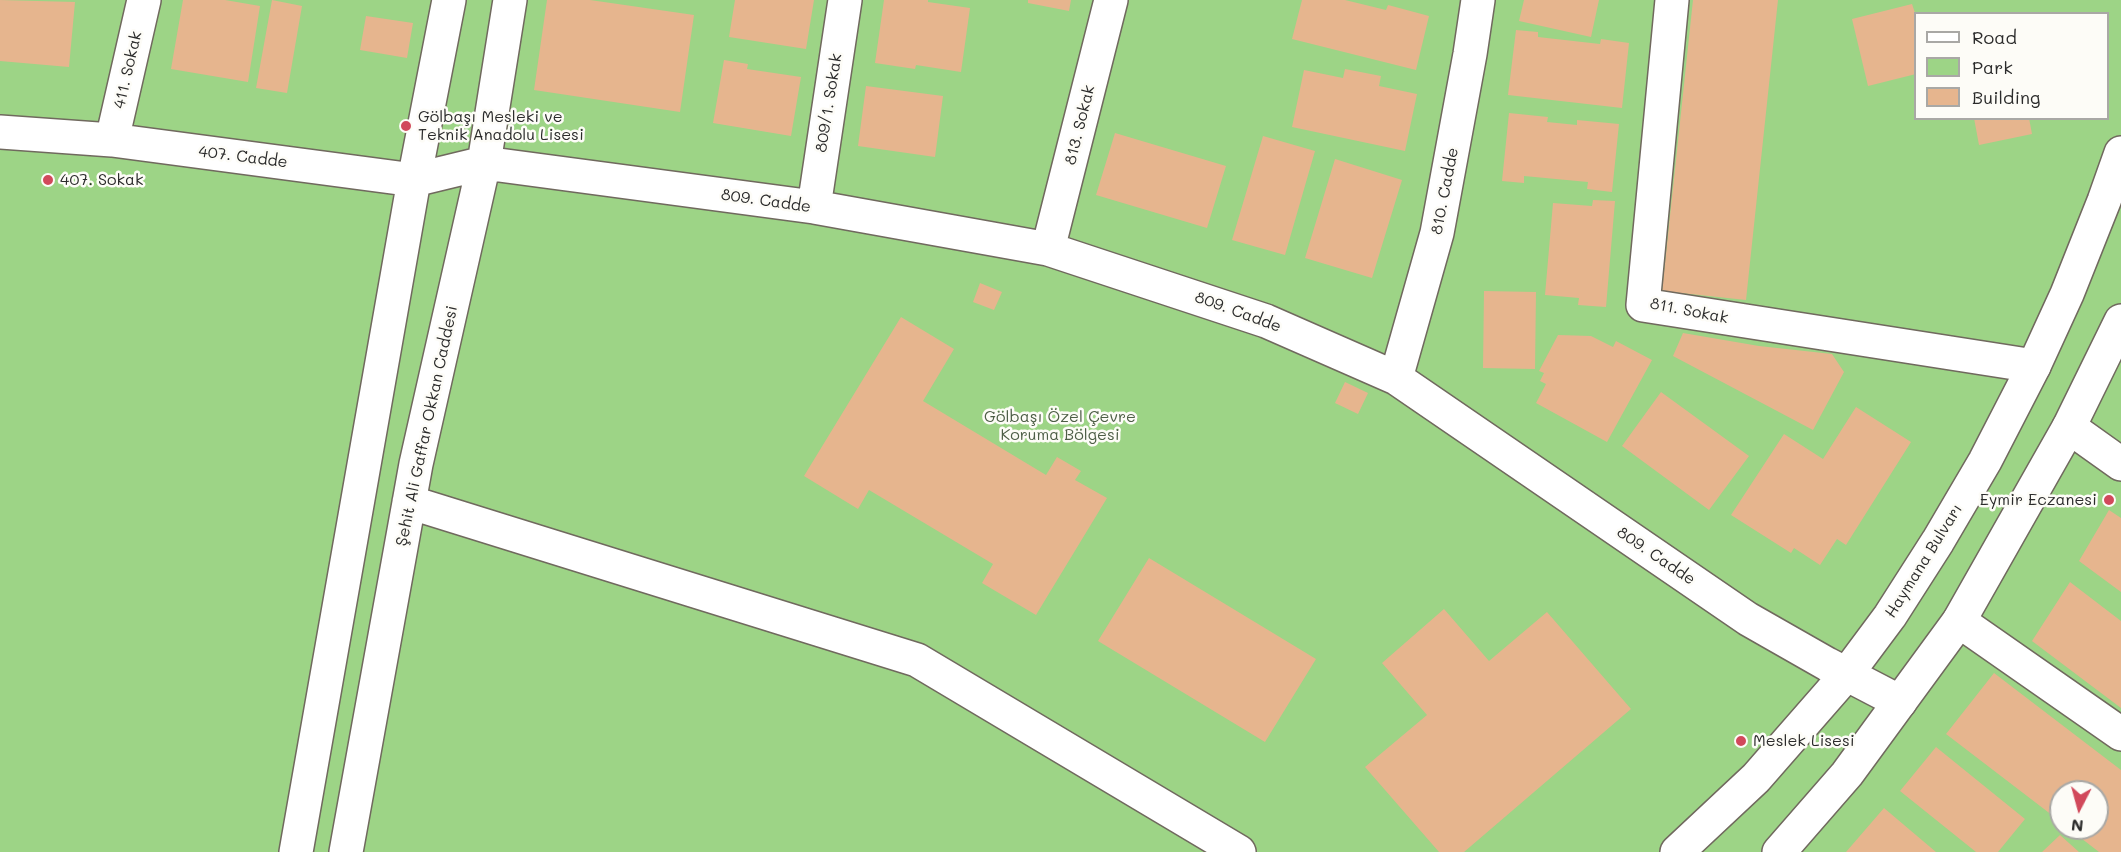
<!DOCTYPE html>
<html>
<head>
<meta charset="utf-8">
<style>
	body { margin:0 }
	#map { position:relative; width:2121px; height:852px; overflow:hidden; background:#f1dcbc; font-family:Mali,sans-serif }
	canvas { display:block }
	.legend { position:absolute; left:1914px; top:12px; width:195px; height:108px; box-sizing:border-box; background:#fdfcf7; border:2px solid #a9a8a5; margin:0; padding:8px 10px; list-style:none; font-size:18px; color:#2b2b2b }
	.legend li { display:flex; align-items:center; gap:12px; height:30px }
	.legend b { width:30px; border:2px solid #a9a8a5 }
	.north { position:absolute; left:2049px; top:780px; width:60px; height:60px; box-sizing:border-box; background:#fdfcf7; border:2px solid #a9a8a5; border-radius:50%; rotate:186deg; font-size:16px; font-weight:700; line-height:24px; text-align:center; color:#2b2b2b }
	.north::after { content:''; display:block; margin:auto; width:21px; height:27px; background:#d1495b; clip-path:polygon(50% 0,100% 100%,50% 72%,0 100%) }
</style>
</head>
<body>
<div id="map">
<canvas width="2121" height="852"></canvas>
<ul class="legend">
<li><b style="height:8px;background:#fff"></b>Road</li>
<li><b style="height:16px;background:#9dd486"></b>Park</li>
<li><b style="height:16px;background:#e6b58e"></b>Building</li>
</ul>
<div class="north">N</div>
</div>
<script>
const g = document.querySelector('canvas').getContext('2d');
g.lineJoin = 'round';
function paint(path, color) {
  g.fillStyle = color;
  g.fill(path, 'evenodd');
}
function shape(rows) {
  const path = new Path2D();
  for (const r of rows) {
    path.moveTo(r[0], r[1]);
    for (let i = 2; i < r.length; i += 2) path.lineTo(r[i], r[i + 1]);
  }
  return path;
}
function strokePath(path, color, width, dash) {
  g.strokeStyle = color;
  g.lineWidth = width;
  g.lineCap = dash ? 'butt' : 'round';
  g.setLineDash(dash || []);
  g.stroke(path);
}
function write(font, color, halo, rows, align = 'center') {
  g.font = font + ' Mali,sans-serif';
  g.lineWidth = 5;
  g.setLineDash([]);
  g.textBaseline = 'middle';
  g.strokeStyle = halo;
  g.fillStyle = color;
  for (const [text, x, y, turn = 0] of rows) {
    g.save();
    g.translate(x, y);
    g.rotate((+turn || 0) * Math.PI / 180);
    g.textAlign = isNaN(turn) ? turn : align;
    if (halo) g.strokeText(text, 0, 0);
    g.fillText(text, 0, 0);
    g.restore();
  }
}
const green = shape([
	[0,0,2121,0,2121,852,0,852],
	[1916,14,2108,14,2108,118,1916,118],
	[2061,792,2097,792,2097,828,2061,828]
]);
const building = shape([
	[0,0,75,2,69,67,0,61],
	[183,0,225,0,260,6,248,82,171,69],
	[272,0,302,6,287,93,256,88],
	[547,0,590,0,694,15,680,112,534,90],
	[735,0,814,0,806,49,729,37],
	[884,0,928,0,928,2,970,8,961,72,916,65,915,69,875,63],
	[1028,0,1071,0,1069,11,1028,3],
	[1302,0,1345,0,1386,10,1388,5,1429,16,1416,70,1292,39],
	[1524,0,1599,0,1591,37,1519,21],
	[1693,0,1778,0,1746,300,1662,291],
	[1912,4,1916,16,1916,74,1868,86,1852,19],
	[366,16,413,23,407,58,360,50],
	[1516,30,1538,32,1538,37,1600,44,1601,39,1629,43,1622,108,1508,95],
	[724,60,748,64,747,69,801,77,791,136,713,123],
	[1345,69,1381,76,1379,86,1417,94,1405,151,1292,127,1304,70,1343,78],
	[866,86,943,96,935,157,858,146],
	[1509,113,1548,117,1547,122,1577,125,1577,120,1619,124,1612,192,1587,189,1588,182,1524,176,1524,183,1502,181],
	[1974,118,2029,118,2032,134,1979,145],
	[1115,133,1226,166,1207,228,1096,195],
	[1263,136,1315,151,1285,255,1232,240],
	[1335,159,1402,180,1372,278,1305,258],
	[1593,200,1615,201,1606,307,1578,305,1579,298,1545,295,1553,203,1592,206],
	[980,283,1002,292,994,310,973,302],
	[1484,291,1536,292,1535,369,1483,368],
	[901,317,954,349,923,401,1046,475,1057,457,1081,471,1075,480,1107,498,1036,615,982,583,993,564,869,490,858,509,804,476],
	[1683,333,1759,346,1832,354,1844,372,1813,430,1673,356],
	[1558,335,1591,336,1613,347,1616,341,1652,360,1607,442,1536,403,1546,384,1540,381,1544,373,1539,371],
	[1345,382,1368,393,1358,414,1335,403],
	[1661,392,1749,456,1709,510,1622,446],
	[1856,407,1911,442,1846,545,1837,539,1820,565,1794,548,1791,553,1731,515,1784,434,1823,459],
	[2109,510,2121,518,2121,592,2079,561],
	[1149,558,1316,659,1265,742,1098,641],
	[2070,582,2121,621,2121,708,2032,641],
	[1444,609,1489,661,1547,612,1631,709,1464,852,1439,852,1365,767,1427,715,1382,663],
	[1994,673,2121,770,2121,852,2099,852,2068,828,2097,828,2097,792,2061,792,2061,822,1946,734],
	[1936,747,2025,819,1998,852,1976,852,1900,791],
	[1884,808,1936,852,1846,852],
	[2060,835,2079,852,2042,852]
]);
const minor = shape([
	[1672,0,1643,305,2034,366],
	[0,132,112,140,414,180,484,163,814,207,1048,249,1266,321,1396,378,1748,619,1827,664,1900,702],
	[112,140,144,0],
	[814,207,845,0],
	[1048,249,1111,0],
	[1396,378,1437,233,1470,54,1478,0],
	[2069,427,2121,464],
	[409,502,917,660,1239,852],
	[1959,621,2121,734],
	[296,852,414,180,449,0],
	[346,852,416,464,484,163,510,0]
]);
const highway = shape([
	[1677,852,1756,778,1846,675,1890,616,1938,541,1985,461,2034,366,2067,294,2104,201,2121,153],
	[1779,852,1847,774,1959,621,2069,427,2121,321]
]);
const markers = [
	[406,126,6,"#d1495b"],
	[48,180,6,"#d1495b"],
	[2109,500,6,"#d1495b"],
	[1741,741,6,"#d1495b"]
];
const streetNames = [
	["411. Sokak",128,70,-77],
	["809/1. Sokak",829,103,-81],
	["813. Sokak",1080,125,-76],
	["407. Cadde",243,157,7],
	["810. Cadde",1445,191,-79],
	["809. Cadde",766,201,8],
	["811. Sokak",1689,311,11],
	["809. Cadde",1238,312,20],
	["Şehit Ali Gaffar Okkan Caddesi",427,426,-78],
	["809. Cadde",1656,556,34],
	["Haymana Bulvarı",1924,561,-58]
];
const poiNames = [
	["Gölbaşı Mesleki ve",418,117],
	["Teknik Anadolu Lisesi",418,135],
	["407. Sokak",60,180],
	["Eymir Eczanesi",2097,500,"right"],
	["Meslek Lisesi",1753,741]
];
const parkNames = [
	["Gölbaşı Özel Çevre",1060,417],
	["Koruma Bölgesi",1060,435]
];
paint(green, '#9dd486');
paint(building, '#e6b58e');
strokePath(minor, '#70695e', 36);
strokePath(highway, '#70695e', 36);
strokePath(minor, '#fff', 33);
strokePath(highway, '#fff', 33);
for (const [x, y, r, color] of markers) {
  const dot = new Path2D();
  dot.arc(x, y, r, 0, 2 * Math.PI);
  g.fillStyle = color;
  g.fill(dot);
  strokePath(dot, '#fdfcf7', 2);
}
write('16px', '#2b2b2b', '#fdfcf7', streetNames);
write('16px', '#2b2b2b', '#fdfcf7', poiNames, 'left');
write('16px', '#4d5e46', '#fdfcf7', parkNames);
</script>
</body>
</html>
